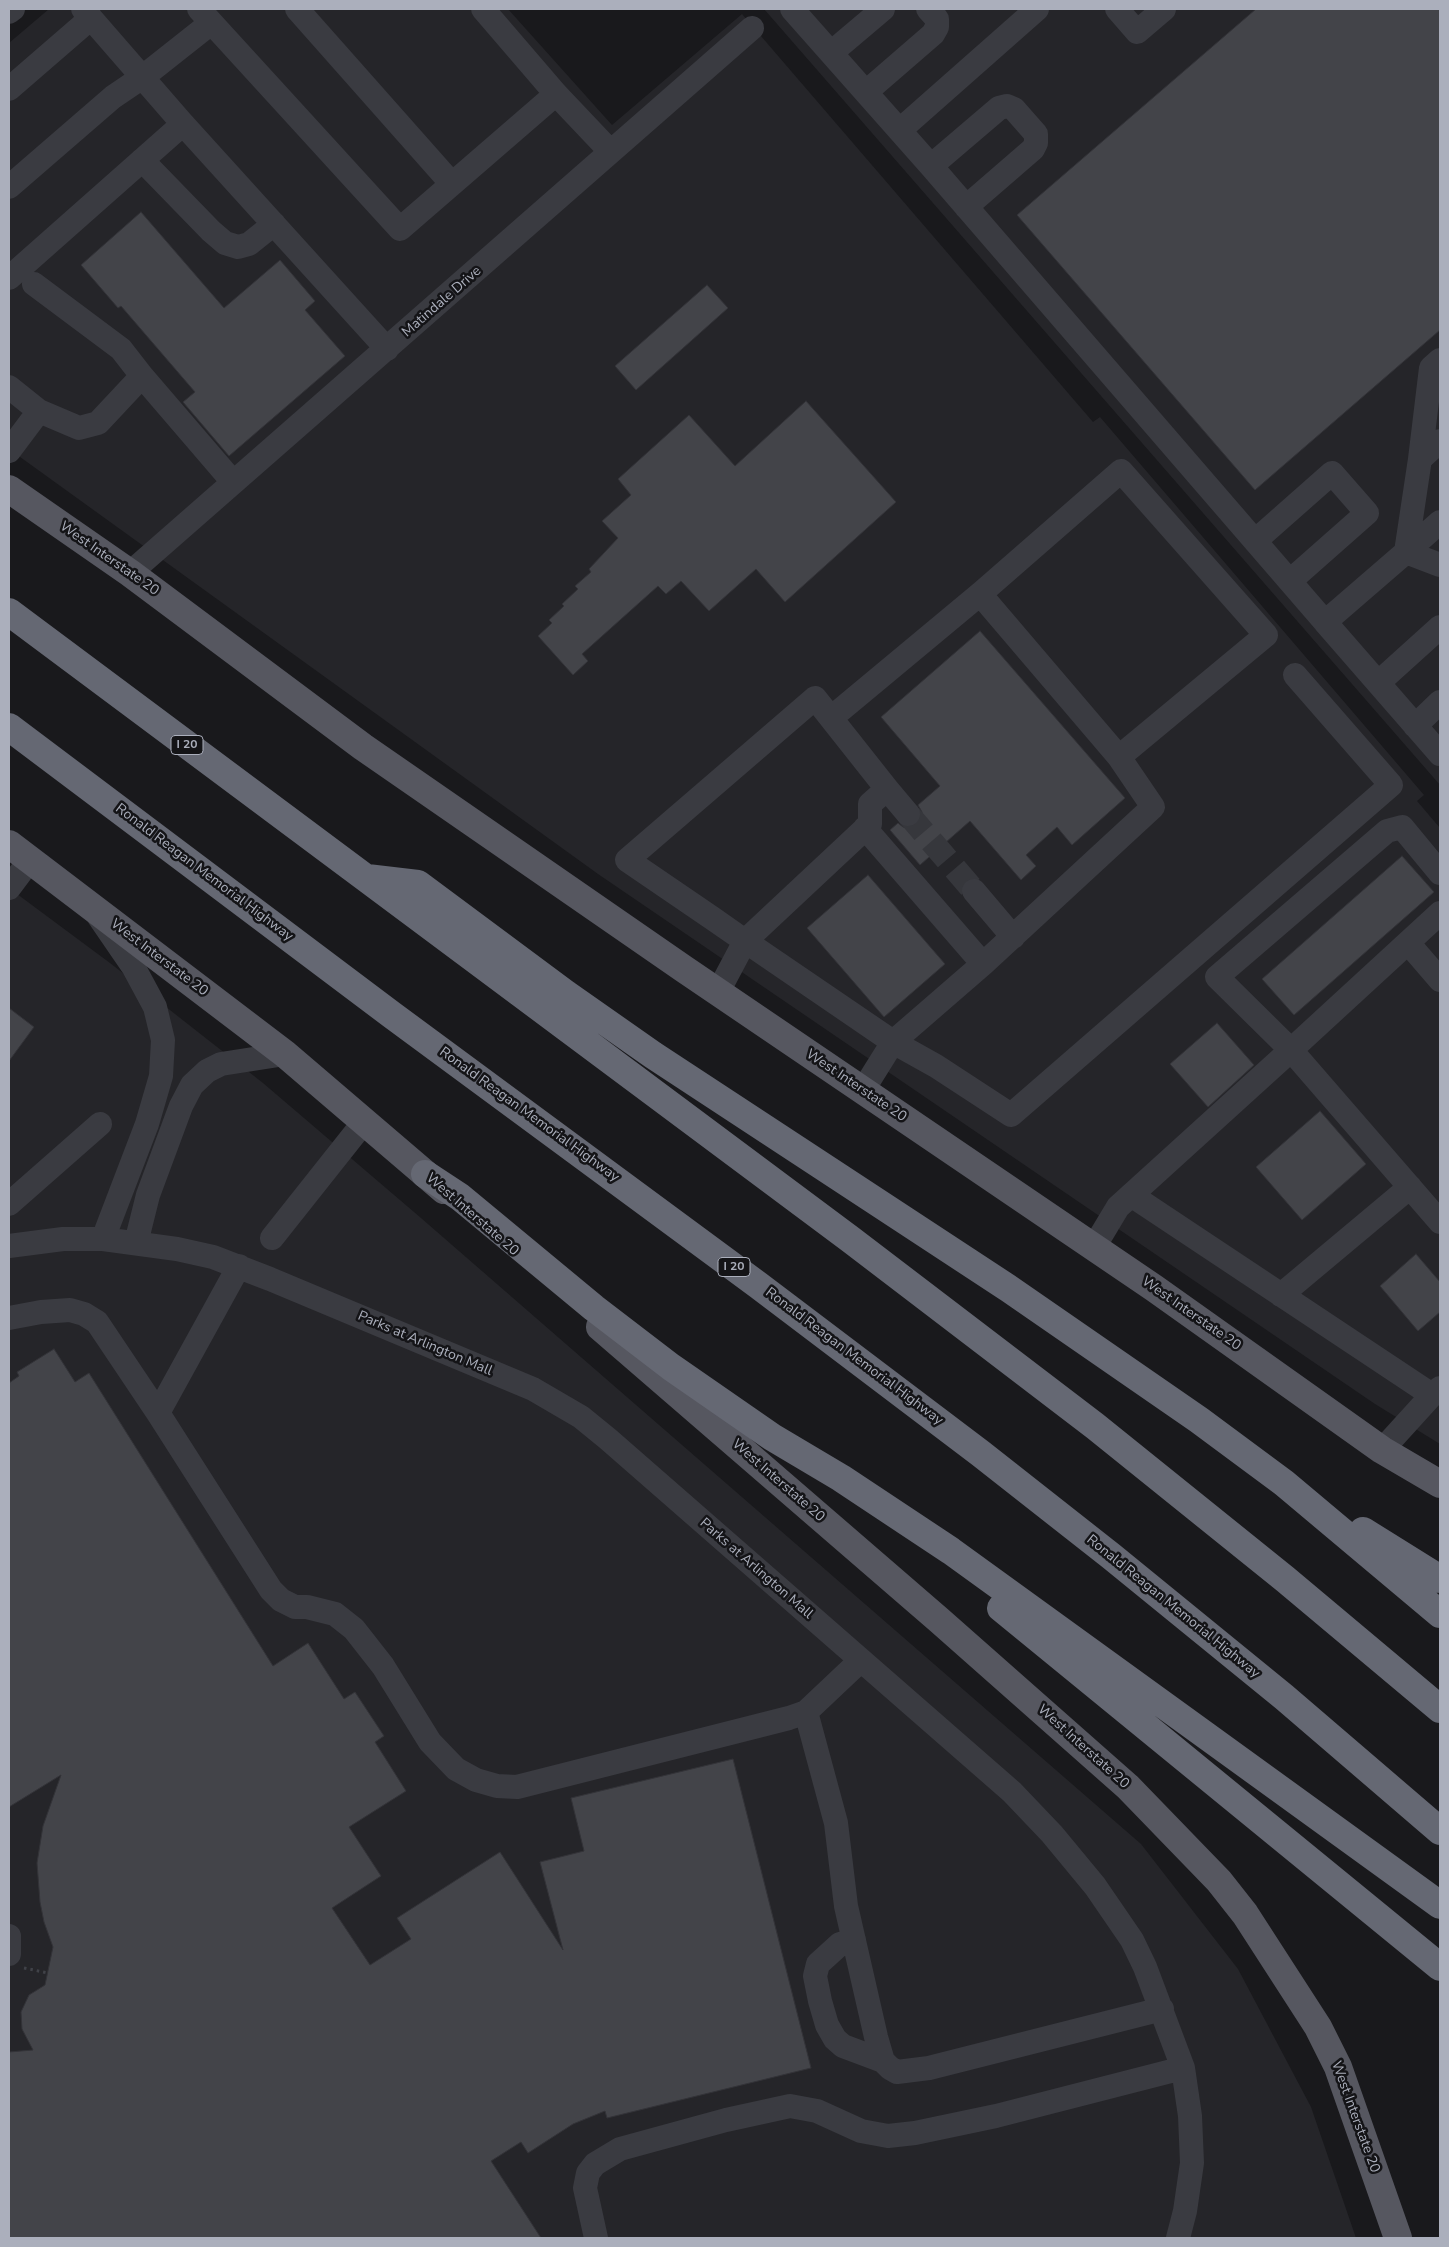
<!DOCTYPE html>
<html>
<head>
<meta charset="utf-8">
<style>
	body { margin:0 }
	#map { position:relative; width:1449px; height:2247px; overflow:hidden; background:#19191c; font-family:"Nunito Sans",sans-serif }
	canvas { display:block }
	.frame { position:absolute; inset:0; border:10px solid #abafbc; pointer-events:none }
</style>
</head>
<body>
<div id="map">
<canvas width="1449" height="2247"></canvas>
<div class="frame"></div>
</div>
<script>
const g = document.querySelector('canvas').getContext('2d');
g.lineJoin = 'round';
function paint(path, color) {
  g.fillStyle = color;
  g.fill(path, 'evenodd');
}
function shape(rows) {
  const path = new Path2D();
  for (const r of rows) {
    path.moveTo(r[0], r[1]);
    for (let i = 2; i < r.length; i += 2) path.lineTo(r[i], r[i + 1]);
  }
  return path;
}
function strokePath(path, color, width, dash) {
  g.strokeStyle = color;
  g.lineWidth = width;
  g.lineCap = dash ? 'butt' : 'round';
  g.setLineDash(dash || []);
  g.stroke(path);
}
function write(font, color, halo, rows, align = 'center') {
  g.font = font + ' "Nunito Sans",sans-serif';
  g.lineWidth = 5;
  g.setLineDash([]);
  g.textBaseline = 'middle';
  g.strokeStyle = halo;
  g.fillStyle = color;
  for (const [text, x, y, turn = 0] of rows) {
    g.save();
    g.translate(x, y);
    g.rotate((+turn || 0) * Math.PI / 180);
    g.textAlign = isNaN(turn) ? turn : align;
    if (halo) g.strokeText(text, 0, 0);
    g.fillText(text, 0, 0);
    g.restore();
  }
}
const built = shape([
	[49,9,508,9,612,125,742,14,1093,422,1100,417,1424,795,1417,801,1440,828,1440,1444,1375,1404,598,874,9,449,9,43],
	[764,9,1440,9,1440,785],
	[9,888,110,963,263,1083,421,1218,1141,1844,1238,1969,1311,2107,1356,2238,9,2238]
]);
const building = shape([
	[1256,9,1440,9,1440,330,1255,490,1017,215,1256,9],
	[141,212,224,308,280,260,315,301,305,310,345,356,229,456,183,402,195,392,121,306,118,308,81,265,141,212],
	[707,285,728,308,636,390,615,366,707,285],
	[806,401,896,502,785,602,756,569,709,611,681,581,666,594,658,586,582,654,588,661,573,675,538,636,552,623,549,620,564,606,562,604,578,589,575,586,591,572,589,569,618,538,602,521,631,495,618,479,689,415,735,466,806,401],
	[980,631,1125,798,1072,845,1057,827,1026,855,1036,866,1021,880,970,821,920,865,890,830,898,823,903,827,910,828,917,824,921,819,922,812,918,805,940,786,881,717,980,631],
	[1402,856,1434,892,1294,1015,1262,979,1402,856],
	[868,875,945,964,884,1017,807,928,868,875],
	[9,1008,34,1027,9,1061,9,1008],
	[1217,1023,1254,1065,1208,1107,1170,1064,1217,1023],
	[1320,1111,1366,1164,1302,1220,1256,1167,1320,1111],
	[1416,1254,1440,1282,1440,1312,1418,1331,1380,1286,1416,1254],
	[54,1349,75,1382,89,1373,273,1666,308,1643,344,1699,355,1692,384,1736,375,1742,406,1791,349,1827,381,1876,332,1908,370,1965,411,1939,397,1918,500,1852,563,1950,540,1862,584,1851,571,1798,733,1759,811,2068,607,2118,605,2111,573,2124,528,2153,521,2142,491,2161,541,2238,9,2238,9,2052,33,2050,22,2029,21,2012,29,1995,45,1985,53,1947,44,1922,40,1902,37,1863,43,1826,61,1775,9,1807,9,1383,19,1376,17,1372,54,1349]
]);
const minorTunnel = shape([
	[908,814,974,891]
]);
const path = shape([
	[24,1968,48,1973]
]);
const minor = shape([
	[199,9,400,229,556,94],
	[297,9,452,184],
	[483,9,556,94,610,151],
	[792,9,931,166,1325,622,1406,552,1420,459,1440,441],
	[1117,9,1137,32,1164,9],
	[9,12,13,9],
	[831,53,883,9],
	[9,89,91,18],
	[866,92,933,34,937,27,937,19,928,9],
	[183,124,387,349],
	[900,130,1037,9],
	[142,160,211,231,225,243,238,247,249,244,274,224],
	[931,166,999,108,1007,106,1014,109,1036,134,1036,143,1033,149,966,207],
	[9,187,113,97,144,76,211,23],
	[9,278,183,124,83,9],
	[34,284,121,349,142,376],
	[9,387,39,411,9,451],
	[39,411,79,428,98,423,142,376,233,482],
	[1420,459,1431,368,1440,360],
	[1440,522,1406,552,1440,565],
	[1255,541,1332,473,1367,513,1290,581],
	[130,573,752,28],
	[1325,622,1440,754],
	[1378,683,1440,627],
	[831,718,980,594,1121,471,1266,635,1119,757],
	[1415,726,1440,702],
	[887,789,908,814],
	[865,828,983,964],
	[1440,873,1402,827,1387,831,1217,977,1291,1050,1440,913],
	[9,888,30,860],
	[974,891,1013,937],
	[99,917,134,968,155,1007,163,1040,161,1076,147,1124,103,1239],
	[1409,944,1440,980],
	[718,992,745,941,870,824,870,804,887,789,815,698,627,860,712,918,745,941,893,1042,936,1066,1011,1115,1391,785,1295,675],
	[863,1090,893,1042,983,964,1153,807,1119,757,980,594],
	[1131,1195,1432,1395],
	[9,1204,100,1124],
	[272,1238,364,1122],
	[136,1243,148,1195,181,1106,192,1085,207,1071,221,1064,285,1054],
	[9,1246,63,1239,103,1239,177,1249,213,1257,270,1279,533,1389,581,1417,608,1439,1012,1792,1052,1834,1095,1886,1132,1940,1145,1967,1183,2068,1190,2116,1192,2163,1185,2211,1178,2238],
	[1094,1247,1118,1207,1291,1050,1440,1222],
	[239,1266,158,1413,271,1590,281,1600,295,1607,307,1607,335,1614,354,1629,383,1666,430,1742,456,1769,476,1780,497,1786,517,1787,789,1718,806,1712,860,1661],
	[1281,1295,1410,1187],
	[9,1318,41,1312,70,1310,84,1314,97,1322,158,1413],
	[1382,1450,1432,1395,1440,1388],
	[806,1712,836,1823,846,1906,876,2037,883,2061,890,2068,897,2072,929,2068,1162,2009],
	[9,1936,9,1954],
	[854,1940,840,1944,818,1964,815,1976,820,2001,827,2025,835,2039,843,2046,883,2061],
	[596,2238,585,2188,588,2173,595,2164,620,2149,726,2120,790,2106,817,2111,861,2131,888,2136,915,2133,996,2116,1183,2068]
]);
const major = shape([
	[9,489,130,573,363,747,684,969,1154,1288,1382,1450,1440,1484],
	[9,844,285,1054,444,1190],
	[600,1327,939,1620,1128,1787,1219,1881,1245,1914,1318,2027,1338,2067,1398,2238]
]);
const highway = shape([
	[9,612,850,1239,1095,1426,1285,1579,1440,1709],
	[9,727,392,1015,758,1285,980,1453,1111,1556,1284,1697,1440,1831],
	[367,878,418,884,566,994,653,1055,1008,1288,1199,1420,1284,1483,1440,1614],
	[425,1174,460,1197,594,1308,671,1367,772,1437,841,1478,951,1551,1440,1905],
	[1363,1531,1440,1579],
	[1001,1608,1440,1967]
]);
const shields = [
	[187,745,32],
	[734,1267,32]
];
const shieldNames = [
	["I 20",187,745],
	["I 20",734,1267]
];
const streetNames = [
	["Matindale Drive",442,302,-41],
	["West Interstate 20",109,559,35],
	["Ronald Reagan Memorial Highway",204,873,37],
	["West Interstate 20",159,958,37],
	["West Interstate 20",856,1086,34],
	["Ronald Reagan Memorial Highway",529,1115,36],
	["West Interstate 20",472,1215,41],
	["West Interstate 20",1191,1314,35],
	["Parks at Arlington Mall",425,1344,23],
	["Ronald Reagan Memorial Highway",854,1357,37],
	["West Interstate 20",778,1481,41],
	["Parks at Arlington Mall",756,1569,41],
	["Ronald Reagan Memorial Highway",1173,1607,39],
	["West Interstate 20",1083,1747,42],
	["West Interstate 20",1355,2117,70]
];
paint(built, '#252529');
paint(building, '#434449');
strokePath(building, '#333338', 1);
strokePath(minorTunnel, '#36373c', 24, [24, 12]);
strokePath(path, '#404248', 3, [2.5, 4]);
strokePath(minor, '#3a3b41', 24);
strokePath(major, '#565760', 28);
strokePath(highway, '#656873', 28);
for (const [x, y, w] of shields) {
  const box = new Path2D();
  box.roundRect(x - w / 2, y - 9.5, w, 19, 4);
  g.fillStyle = '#141417';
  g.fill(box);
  strokePath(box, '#abafbc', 1);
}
write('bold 12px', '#abafbc', null, shieldNames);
write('14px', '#abafbc', '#141417', streetNames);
</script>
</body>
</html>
